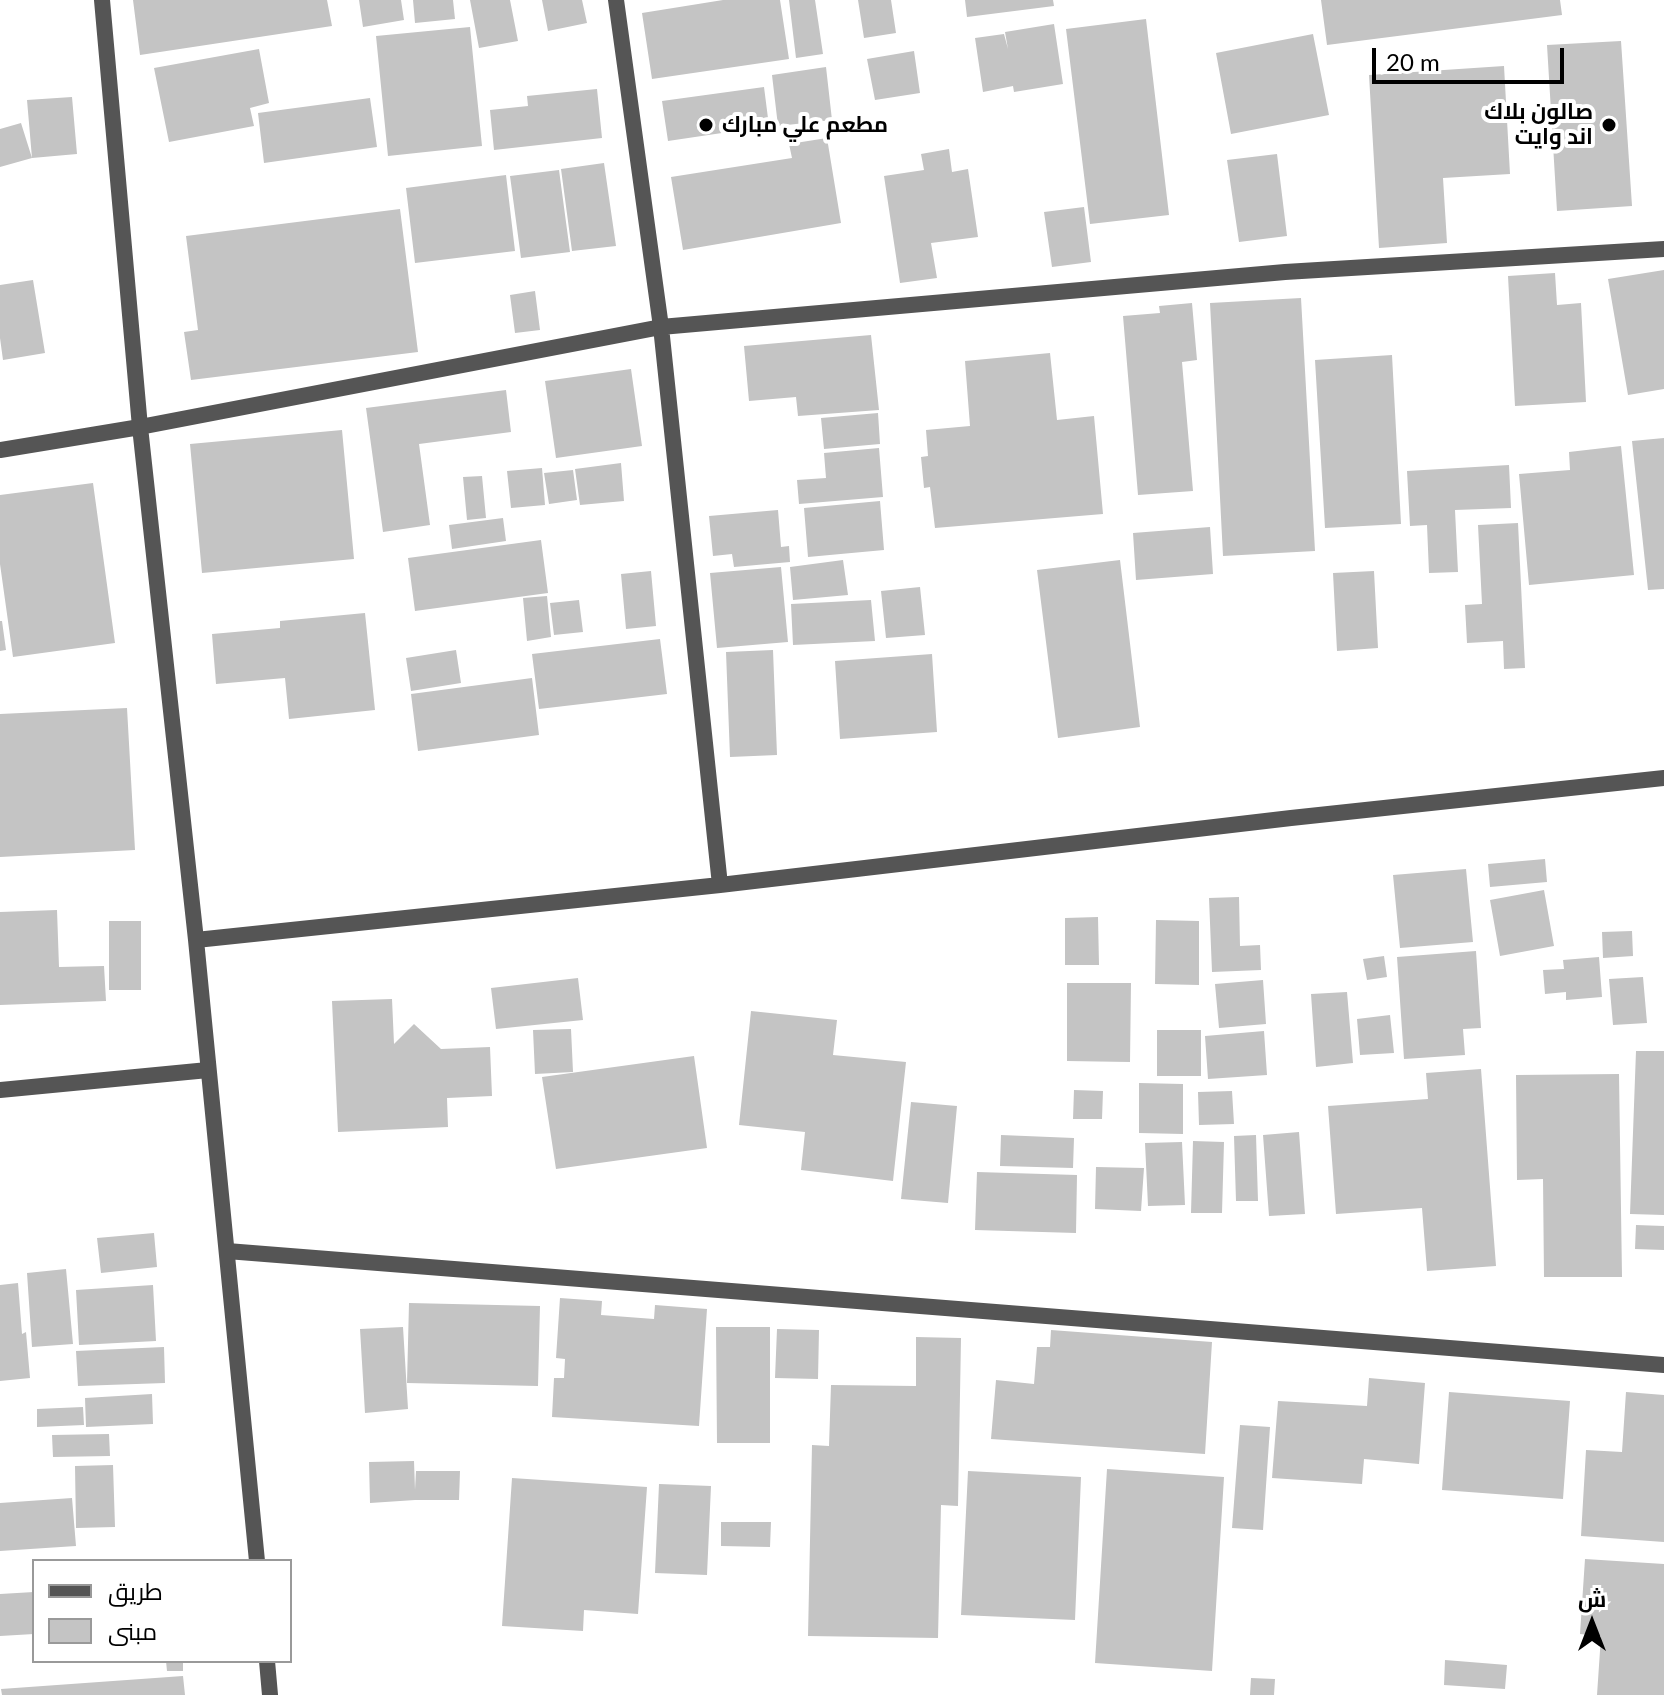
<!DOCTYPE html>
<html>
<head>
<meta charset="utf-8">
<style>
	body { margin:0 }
	#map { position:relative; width:1664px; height:1695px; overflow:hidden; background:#fff; font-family:Lato,Cairo,sans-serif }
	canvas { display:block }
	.legend { position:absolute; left:32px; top:1559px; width:260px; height:104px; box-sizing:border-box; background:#fff; border:2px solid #999; margin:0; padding:10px 14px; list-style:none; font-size:24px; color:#000 }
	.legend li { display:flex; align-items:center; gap:16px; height:40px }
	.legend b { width:40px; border:2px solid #999 }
	.north { position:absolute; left:1552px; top:1583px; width:80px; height:80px; -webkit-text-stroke:6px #fff; paint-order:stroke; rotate:0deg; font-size:22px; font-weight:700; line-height:32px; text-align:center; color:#000 }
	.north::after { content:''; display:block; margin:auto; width:28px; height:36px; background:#000; clip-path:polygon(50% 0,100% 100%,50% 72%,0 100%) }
	.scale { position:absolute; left:1372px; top:48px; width:192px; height:36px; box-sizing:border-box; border:4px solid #000; border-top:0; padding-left:10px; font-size:24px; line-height:28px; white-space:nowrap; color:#000; -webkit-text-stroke:6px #fff; paint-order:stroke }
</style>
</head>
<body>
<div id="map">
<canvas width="1664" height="1695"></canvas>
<ul class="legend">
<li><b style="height:10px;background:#555"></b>طريق</li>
<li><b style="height:22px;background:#c4c4c4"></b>مبنى</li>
</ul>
<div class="north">ش</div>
<div class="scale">20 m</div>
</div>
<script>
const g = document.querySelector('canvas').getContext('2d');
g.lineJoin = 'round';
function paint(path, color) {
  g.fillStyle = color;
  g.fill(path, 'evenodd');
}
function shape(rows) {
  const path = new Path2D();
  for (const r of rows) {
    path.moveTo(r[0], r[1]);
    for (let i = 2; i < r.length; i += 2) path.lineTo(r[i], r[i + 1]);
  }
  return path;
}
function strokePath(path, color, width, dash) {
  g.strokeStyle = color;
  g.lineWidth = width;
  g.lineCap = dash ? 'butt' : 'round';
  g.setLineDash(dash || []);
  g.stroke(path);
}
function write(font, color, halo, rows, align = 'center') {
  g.font = font + ' Lato,Cairo,sans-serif';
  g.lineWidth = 8;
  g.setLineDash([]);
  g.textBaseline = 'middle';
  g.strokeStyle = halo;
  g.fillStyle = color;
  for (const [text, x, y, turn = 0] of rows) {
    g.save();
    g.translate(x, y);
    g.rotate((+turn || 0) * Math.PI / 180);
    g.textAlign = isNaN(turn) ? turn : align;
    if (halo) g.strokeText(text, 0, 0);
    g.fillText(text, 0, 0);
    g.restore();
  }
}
const building = shape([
	[133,0,327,0,332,26,140,55],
	[359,0,401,0,404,20,363,27],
	[413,0,453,0,455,19,415,23],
	[470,0,510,0,518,41,479,48],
	[542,0,582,0,587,23,548,31],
	[723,0,780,0,789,59,652,79,642,13],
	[789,0,815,0,823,54,796,58],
	[858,0,891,0,896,33,864,38],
	[965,0,1053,0,1054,6,967,17],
	[1321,0,1560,0,1562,15,1327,45],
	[1146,19,1169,215,1090,224,1066,29],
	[1054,24,1063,84,1014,92,1013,86,983,92,975,38,1004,34,1008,49,1005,32],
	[470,27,482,146,388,156,376,36],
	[1313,34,1329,115,1231,134,1216,53],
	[1621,41,1632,206,1557,211,1547,45],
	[259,49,269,103,250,108,254,126,169,142,154,68],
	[914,51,920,93,875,100,867,59],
	[1504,66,1510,174,1443,178,1447,243,1379,248,1369,75],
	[826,67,832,120,778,126,772,75],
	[764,87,769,126,668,141,662,101],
	[597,89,602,138,494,150,490,110,528,106,527,96],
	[72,97,77,154,32,158,27,100],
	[370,98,377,147,264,163,258,113],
	[21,123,32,158,0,167,0,129],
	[827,138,841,223,683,250,671,177,792,158,789,144],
	[949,149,952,172,968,169,978,237,931,243,937,278,900,283,884,176,924,170,921,154],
	[1277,154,1287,236,1239,242,1227,160],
	[604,163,616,246,572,251,561,169],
	[559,170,570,252,521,258,510,176],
	[506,175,515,251,415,263,406,188],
	[1084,207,1091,262,1052,267,1044,212],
	[400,209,418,352,191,380,184,332,198,330,186,236],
	[1664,270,1664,389,1628,395,1608,279],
	[1555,273,1557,305,1581,303,1586,402,1515,406,1508,276],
	[33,280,45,353,3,360,0,338,0,285],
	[535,291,540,330,515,333,510,295],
	[1301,298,1315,551,1223,556,1210,303],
	[1192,303,1197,360,1182,362,1193,491,1138,495,1123,316,1160,313,1159,306],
	[871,335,879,410,798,416,796,397,749,401,744,346],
	[1050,353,1057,420,1094,416,1103,514,935,528,930,487,924,488,921,457,928,456,926,430,970,426,965,361],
	[1392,355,1401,524,1325,528,1315,360],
	[631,369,642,446,556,458,545,381],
	[506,390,511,432,419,444,430,525,383,532,366,408],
	[878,413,880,444,824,449,821,418],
	[342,430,354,559,202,573,190,444],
	[1664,438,1664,589,1648,590,1632,441],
	[1621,446,1634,575,1529,585,1519,474,1570,470,1569,452],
	[879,448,883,497,799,504,797,480,826,478,824,453],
	[621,463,624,501,580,505,575,469],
	[1509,465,1511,508,1455,510,1458,572,1429,573,1427,525,1410,526,1407,471],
	[542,468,545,505,511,508,507,471],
	[573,470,577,500,549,504,544,473],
	[482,476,486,518,467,520,463,477],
	[93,483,115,643,13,657,0,564,0,495],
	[880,501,884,550,808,557,804,508],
	[778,510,781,547,789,546,790,562,734,567,732,554,713,556,709,516],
	[503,518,506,541,452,549,449,525],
	[1518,523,1525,668,1504,669,1503,641,1467,643,1465,605,1482,604,1478,525],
	[1210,527,1213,574,1136,580,1133,533],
	[541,540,548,593,415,611,408,558],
	[843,560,848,595,793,600,790,567],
	[1120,560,1140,727,1058,738,1037,570],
	[781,567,788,642,717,648,710,573],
	[651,571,656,626,626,629,621,574],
	[1374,571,1378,648,1337,651,1333,573],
	[920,587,925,635,886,638,881,591],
	[547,596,551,637,527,641,523,598],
	[579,600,583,632,554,635,550,603],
	[871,600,875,641,793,645,791,604],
	[365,613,375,710,289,719,285,678,216,684,212,634,280,628,280,621],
	[0,621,2,621,6,650,0,651],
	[660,639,667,694,539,709,532,654],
	[456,650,461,683,411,691,406,658],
	[773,650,777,755,730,757,726,652],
	[932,654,937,732,840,739,835,661],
	[532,678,539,735,418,751,411,694],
	[127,708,135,850,0,857,0,714],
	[1545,859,1547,882,1490,887,1488,864],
	[1466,869,1473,942,1400,948,1393,875],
	[1544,890,1554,946,1500,956,1490,900],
	[1239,897,1240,946,1260,945,1261,970,1212,972,1209,898],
	[57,910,59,967,104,966,106,1001,0,1005,0,912],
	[1098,917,1099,965,1065,965,1065,918],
	[1156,920,1199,921,1199,985,1155,984],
	[109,921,141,921,141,990,109,990],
	[1632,931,1633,956,1603,958,1602,932],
	[1476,951,1481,1028,1463,1029,1465,1055,1404,1059,1397,957],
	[1384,956,1387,977,1367,980,1363,959],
	[1599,957,1602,997,1566,1000,1566,992,1545,994,1543,970,1564,969,1563,960],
	[1643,977,1647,1023,1613,1025,1609,979],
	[578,978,583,1020,496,1029,491,988],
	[1263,980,1266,1024,1219,1028,1215,984],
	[1067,983,1131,983,1130,1062,1067,1061],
	[1347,992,1353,1063,1316,1067,1311,994],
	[392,999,394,1044,414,1024,441,1049,490,1047,492,1096,447,1098,448,1127,338,1132,332,1001],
	[751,1011,837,1020,833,1055,906,1062,893,1181,801,1170,805,1132,739,1125],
	[1390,1015,1394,1053,1360,1055,1357,1019],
	[571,1029,573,1072,535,1074,533,1030],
	[1157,1030,1201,1030,1201,1076,1157,1076],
	[1264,1031,1267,1075,1208,1079,1205,1036],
	[1636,1051,1664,1051,1664,1215,1630,1214],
	[694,1056,707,1148,556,1169,542,1077],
	[1481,1069,1496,1266,1427,1271,1422,1208,1336,1214,1328,1106,1428,1099,1426,1073],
	[1619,1074,1622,1277,1544,1277,1543,1179,1517,1180,1516,1075],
	[1139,1083,1183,1084,1183,1134,1139,1133],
	[1074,1090,1103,1091,1102,1119,1073,1119],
	[1232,1091,1234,1124,1199,1125,1198,1092],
	[911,1102,957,1106,948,1203,901,1199],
	[1299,1132,1305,1214,1269,1216,1263,1135],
	[1001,1135,1074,1138,1073,1168,1000,1166],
	[1256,1135,1258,1201,1236,1201,1234,1136],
	[1193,1141,1224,1142,1222,1213,1191,1213],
	[1182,1142,1185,1205,1148,1206,1145,1143],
	[1096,1167,1144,1168,1141,1211,1095,1209],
	[977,1172,1077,1175,1076,1233,975,1230],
	[1636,1225,1664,1226,1664,1250,1635,1249],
	[154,1233,157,1267,101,1273,97,1238],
	[66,1269,73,1344,32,1347,27,1273],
	[18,1283,22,1334,26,1332,30,1378,0,1381,0,1285],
	[153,1285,156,1341,79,1345,76,1290],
	[560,1298,602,1301,601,1315,654,1319,655,1305,707,1309,699,1426,552,1417,554,1378,564,1378,565,1359,556,1358],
	[409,1303,540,1306,538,1386,407,1383],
	[403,1327,408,1409,365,1413,360,1329],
	[716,1327,770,1327,770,1443,717,1443],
	[777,1329,819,1330,818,1379,775,1378],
	[1051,1330,1212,1342,1205,1454,991,1439,996,1380,1034,1384,1037,1347,1050,1347],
	[916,1337,961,1338,958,1506,941,1505,938,1638,808,1636,812,1445,829,1446,831,1385,916,1386],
	[164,1347,165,1383,78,1386,76,1351],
	[1369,1378,1425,1383,1419,1464,1364,1459,1362,1484,1272,1478,1278,1401,1367,1406],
	[1449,1392,1570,1401,1563,1499,1442,1490],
	[1626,1392,1664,1395,1664,1542,1581,1536,1586,1450,1622,1452],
	[152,1394,153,1424,86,1427,85,1398],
	[83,1407,84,1425,37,1427,37,1409],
	[1240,1425,1270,1427,1263,1530,1232,1528],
	[109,1434,110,1456,53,1457,52,1435],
	[414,1461,415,1490,416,1471,460,1471,459,1500,415,1500,370,1503,369,1462],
	[113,1465,115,1527,76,1528,75,1466],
	[1107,1469,1224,1477,1212,1671,1095,1663],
	[968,1471,1081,1477,1075,1620,961,1615],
	[512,1478,647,1487,638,1614,584,1610,583,1631,502,1626],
	[659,1484,711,1486,707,1575,655,1573],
	[72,1498,76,1546,0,1551,0,1503],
	[721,1522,771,1522,770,1547,721,1546],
	[1585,1559,1664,1564,1664,1695,1597,1695,1601,1636,1580,1634],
	[34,1592,34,1634,0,1636,0,1594],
	[1445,1660,1507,1665,1505,1689,1444,1685],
	[166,1661,183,1661,183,1671,167,1671],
	[183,1676,185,1695,2,1695,1,1689],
	[1251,1678,1275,1679,1274,1695,1250,1695]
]);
const street = shape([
	[102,0,140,427,196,940,257,1561],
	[616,0,661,327,720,885],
	[0,450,140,427,661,327,1285,272,1664,249],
	[196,940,720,885,1291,818,1664,778],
	[0,1090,208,1070],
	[227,1251,1664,1365],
	[267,1661,270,1695]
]);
const markers = [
	[706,125,8,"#000"],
	[1609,125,8,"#000"]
];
const poiNames = [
	["صالون بلاك",1593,112],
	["اند وايت",1593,137],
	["مطعم علي مبارك",722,125,"left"]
];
paint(building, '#c4c4c4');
strokePath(street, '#555', 16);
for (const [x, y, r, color] of markers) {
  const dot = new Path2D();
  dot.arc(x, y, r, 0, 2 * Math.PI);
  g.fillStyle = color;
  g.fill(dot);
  strokePath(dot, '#fff', 3);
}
write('bold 22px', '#000', '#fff', poiNames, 'right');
</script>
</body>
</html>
